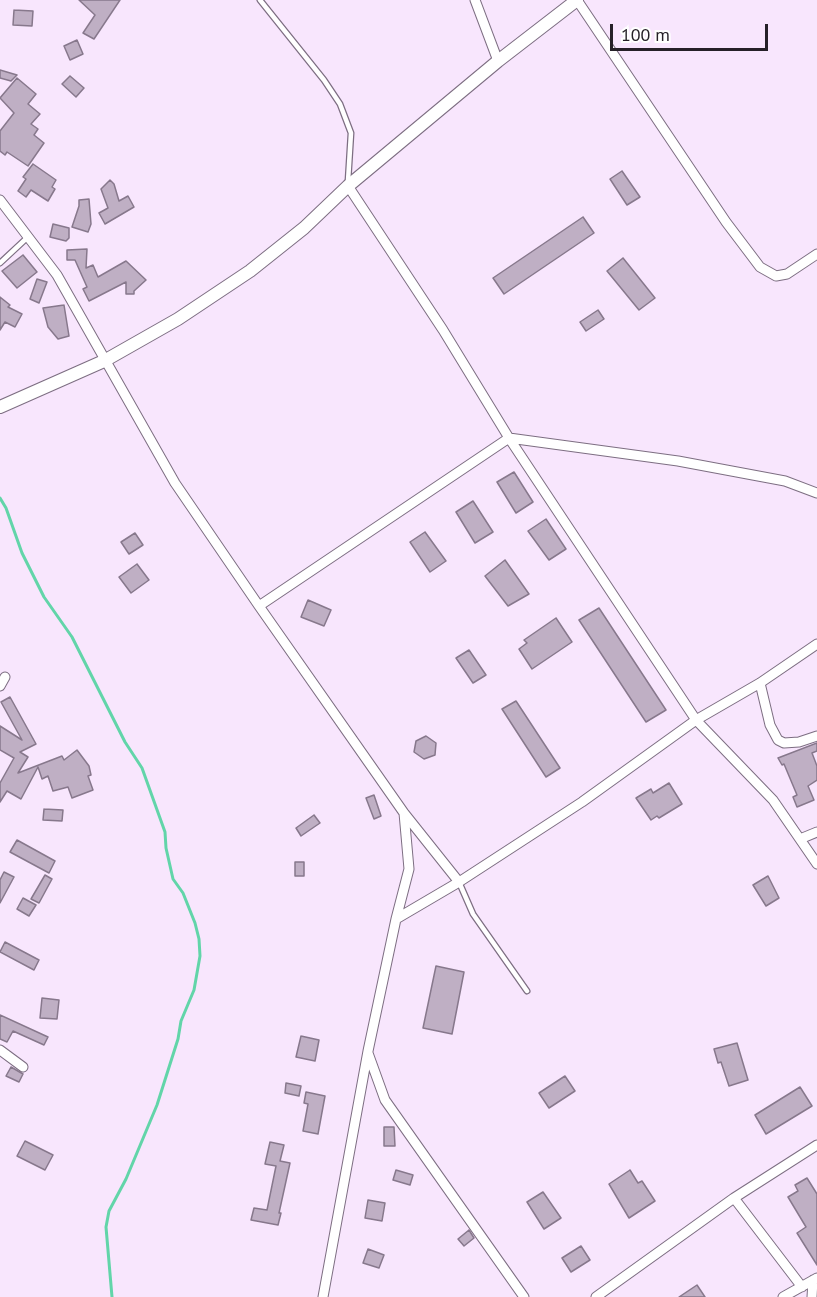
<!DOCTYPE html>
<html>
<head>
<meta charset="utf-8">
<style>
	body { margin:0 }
	#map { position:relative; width:817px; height:1297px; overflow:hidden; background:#f8e6fd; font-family:"PT Sans",sans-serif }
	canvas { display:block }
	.scale { position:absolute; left:610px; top:24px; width:158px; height:27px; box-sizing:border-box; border:3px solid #262028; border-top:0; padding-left:8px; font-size:18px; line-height:21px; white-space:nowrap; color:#262028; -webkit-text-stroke:4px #fff; paint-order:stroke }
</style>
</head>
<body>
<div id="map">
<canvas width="817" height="1297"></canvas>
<div class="scale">100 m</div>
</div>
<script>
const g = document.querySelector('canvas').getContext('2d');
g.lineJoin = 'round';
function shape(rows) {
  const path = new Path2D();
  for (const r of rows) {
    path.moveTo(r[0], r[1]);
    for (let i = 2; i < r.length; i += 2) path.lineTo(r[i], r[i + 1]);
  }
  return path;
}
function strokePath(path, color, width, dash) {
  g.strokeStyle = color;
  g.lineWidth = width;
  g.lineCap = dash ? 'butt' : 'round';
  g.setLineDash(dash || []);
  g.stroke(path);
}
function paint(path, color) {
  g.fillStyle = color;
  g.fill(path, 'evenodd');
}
const stream = shape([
	[0,498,6,508,22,553,44,597,72,637,125,742,142,768,165,832,166,848,173,879,183,893,195,923,199,939,200,956,194,990,181,1021,178,1039,157,1105,126,1179,109,1211,106,1227,112,1297]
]);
const building = shape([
	[79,0,120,0,94,39,83,33,95,15,79,0],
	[14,10,33,11,32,26,13,25,14,10],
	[77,40,83,54,70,60,64,46,77,40],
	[0,70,17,75,11,81,0,78,0,70],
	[70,76,84,88,76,97,62,84,70,76],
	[17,78,36,94,28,104,40,114,31,124,38,129,34,135,44,143,28,166,7,152,5,155,0,151,0,131,14,113,0,98,17,78],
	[33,164,56,180,52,187,55,189,48,201,31,190,26,197,18,191,26,179,23,177,33,164],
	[622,171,640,197,627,205,610,179,622,171],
	[110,180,114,184,119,201,128,196,134,207,105,224,99,213,108,208,101,189,110,180],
	[89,199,91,224,88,232,72,227,79,206,79,200,89,199],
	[583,217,594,233,504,294,493,278,583,217],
	[53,224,69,228,69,238,66,241,50,237,53,224],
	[87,249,86,268,93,265,98,277,126,261,146,280,134,291,134,294,126,294,126,282,89,301,83,289,87,287,75,260,67,260,67,250,87,249],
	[23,255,37,272,17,288,2,271,23,255],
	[623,258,655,298,639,310,607,271,623,258],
	[37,279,47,282,39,303,30,299,37,279],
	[0,297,10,305,8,307,22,314,15,327,5,322,0,330,0,297],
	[64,305,69,336,58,339,48,327,43,308,64,305],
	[598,310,604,319,586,331,580,322,598,310],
	[514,472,533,502,516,513,497,482,514,472],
	[473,501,493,532,475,543,456,512,473,501],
	[546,519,566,549,549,560,528,531,546,519],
	[425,532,446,561,430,572,410,542,425,532],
	[135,533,143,545,129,554,121,542,135,533],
	[505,560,529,594,508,606,485,576,505,560],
	[137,564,149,580,131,593,119,577,137,564],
	[308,600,331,610,324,626,301,617,308,600],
	[599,608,666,710,646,722,579,620,599,608],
	[556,618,572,642,532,669,519,649,527,643,524,640,556,618],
	[469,650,486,675,473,683,456,658,469,650],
	[10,697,36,744,20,752,28,757,18,773,62,756,64,760,77,750,89,766,91,775,88,776,93,790,72,798,68,787,53,791,48,776,42,779,38,767,21,799,7,791,0,802,0,783,14,758,0,750,0,726,22,740,1,702,10,697],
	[516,701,560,768,546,777,502,709,516,701],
	[426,736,436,743,435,755,424,759,414,752,416,741,426,736],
	[817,743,817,751,812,753,817,766,817,780,808,786,814,800,797,807,793,797,797,795,784,764,782,765,778,758,817,743],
	[669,783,682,804,659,818,657,816,651,820,636,798,651,789,653,793,669,783],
	[374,795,381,816,374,819,366,798,374,795],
	[44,809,63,810,62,821,43,820,44,809],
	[314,815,320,823,301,836,296,828,314,815],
	[17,840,55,861,49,873,10,852,17,840],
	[295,862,304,862,304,876,295,876,295,862],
	[4,872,14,877,0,903,0,880,4,872],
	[45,875,52,879,39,903,31,899,45,875],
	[768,876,779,898,766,906,753,885,768,876],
	[23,898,36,905,29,916,17,909,23,898],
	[5,942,39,960,34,970,0,952,5,942],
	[436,966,464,972,452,1034,423,1028,436,966],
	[42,998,59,1000,57,1019,40,1018,42,998],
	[0,1015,48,1037,44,1045,13,1031,7,1042,0,1039,0,1015],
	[301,1036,319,1040,315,1061,296,1057,301,1036],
	[737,1043,748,1080,729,1086,721,1062,718,1063,714,1049,737,1043],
	[11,1067,23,1074,19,1082,6,1076,11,1067],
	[565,1076,575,1091,549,1108,539,1093,565,1076],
	[286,1083,301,1086,299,1096,285,1093,286,1083],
	[800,1087,812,1106,766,1134,755,1115,800,1087],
	[306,1092,325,1096,318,1134,303,1131,308,1104,304,1103,306,1092],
	[384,1127,394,1127,395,1146,384,1146,384,1127],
	[25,1141,53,1155,45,1170,17,1156,25,1141],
	[270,1142,284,1145,280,1161,290,1163,279,1213,281,1213,278,1225,251,1220,254,1208,267,1210,276,1166,265,1164,270,1142],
	[396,1170,413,1175,410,1185,393,1180,396,1170],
	[630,1170,638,1183,642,1181,655,1201,629,1218,609,1184,630,1170],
	[807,1178,817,1194,817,1265,797,1233,806,1227,788,1197,798,1191,795,1185,807,1178],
	[543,1192,561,1218,544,1229,527,1202,543,1192],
	[368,1200,385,1203,382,1221,365,1218,368,1200],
	[469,1230,474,1238,464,1246,458,1239,469,1230],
	[581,1246,590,1260,571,1272,562,1258,581,1246],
	[368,1249,384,1255,379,1268,363,1263,368,1249],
	[697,1285,705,1297,679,1297,697,1285]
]);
const lane = shape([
	[260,0,324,80,340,104,351,133,348,181],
	[0,263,29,236],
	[459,882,473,914,527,991]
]);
const street = shape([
	[475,0,498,61],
	[577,0,726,222,760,267,776,276,787,274,817,254],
	[348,186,443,330,509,438,696,720,773,800,817,864],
	[0,200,57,275,175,483,259,606,404,813,459,882],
	[259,606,509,438,678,461,785,481,817,493],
	[760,683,770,725,778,740,784,743,799,742,817,736],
	[0,686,5,677],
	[800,839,817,832],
	[396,919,409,869,404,813],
	[0,1050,23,1067],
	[368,1053,385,1100,524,1297],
	[734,1198,802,1287],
	[323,1297,368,1051,396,919,459,882,582,802,696,720,760,683,817,644],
	[596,1297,734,1198,817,1145],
	[783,1297,817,1278],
	[812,1297,813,1280]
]);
const secondary = shape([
	[0,407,104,361,178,319,250,271,304,228,348,186,498,61,577,0]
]);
strokePath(stream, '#62d5a9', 3);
paint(building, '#bfafc4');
strokePath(building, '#87788c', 1.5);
strokePath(lane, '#7d6e82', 7);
strokePath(street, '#7d6e82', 11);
strokePath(secondary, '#7d6e82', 14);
strokePath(lane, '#fff', 4.5);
strokePath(street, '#fff', 9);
strokePath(secondary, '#fff', 12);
</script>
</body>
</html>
